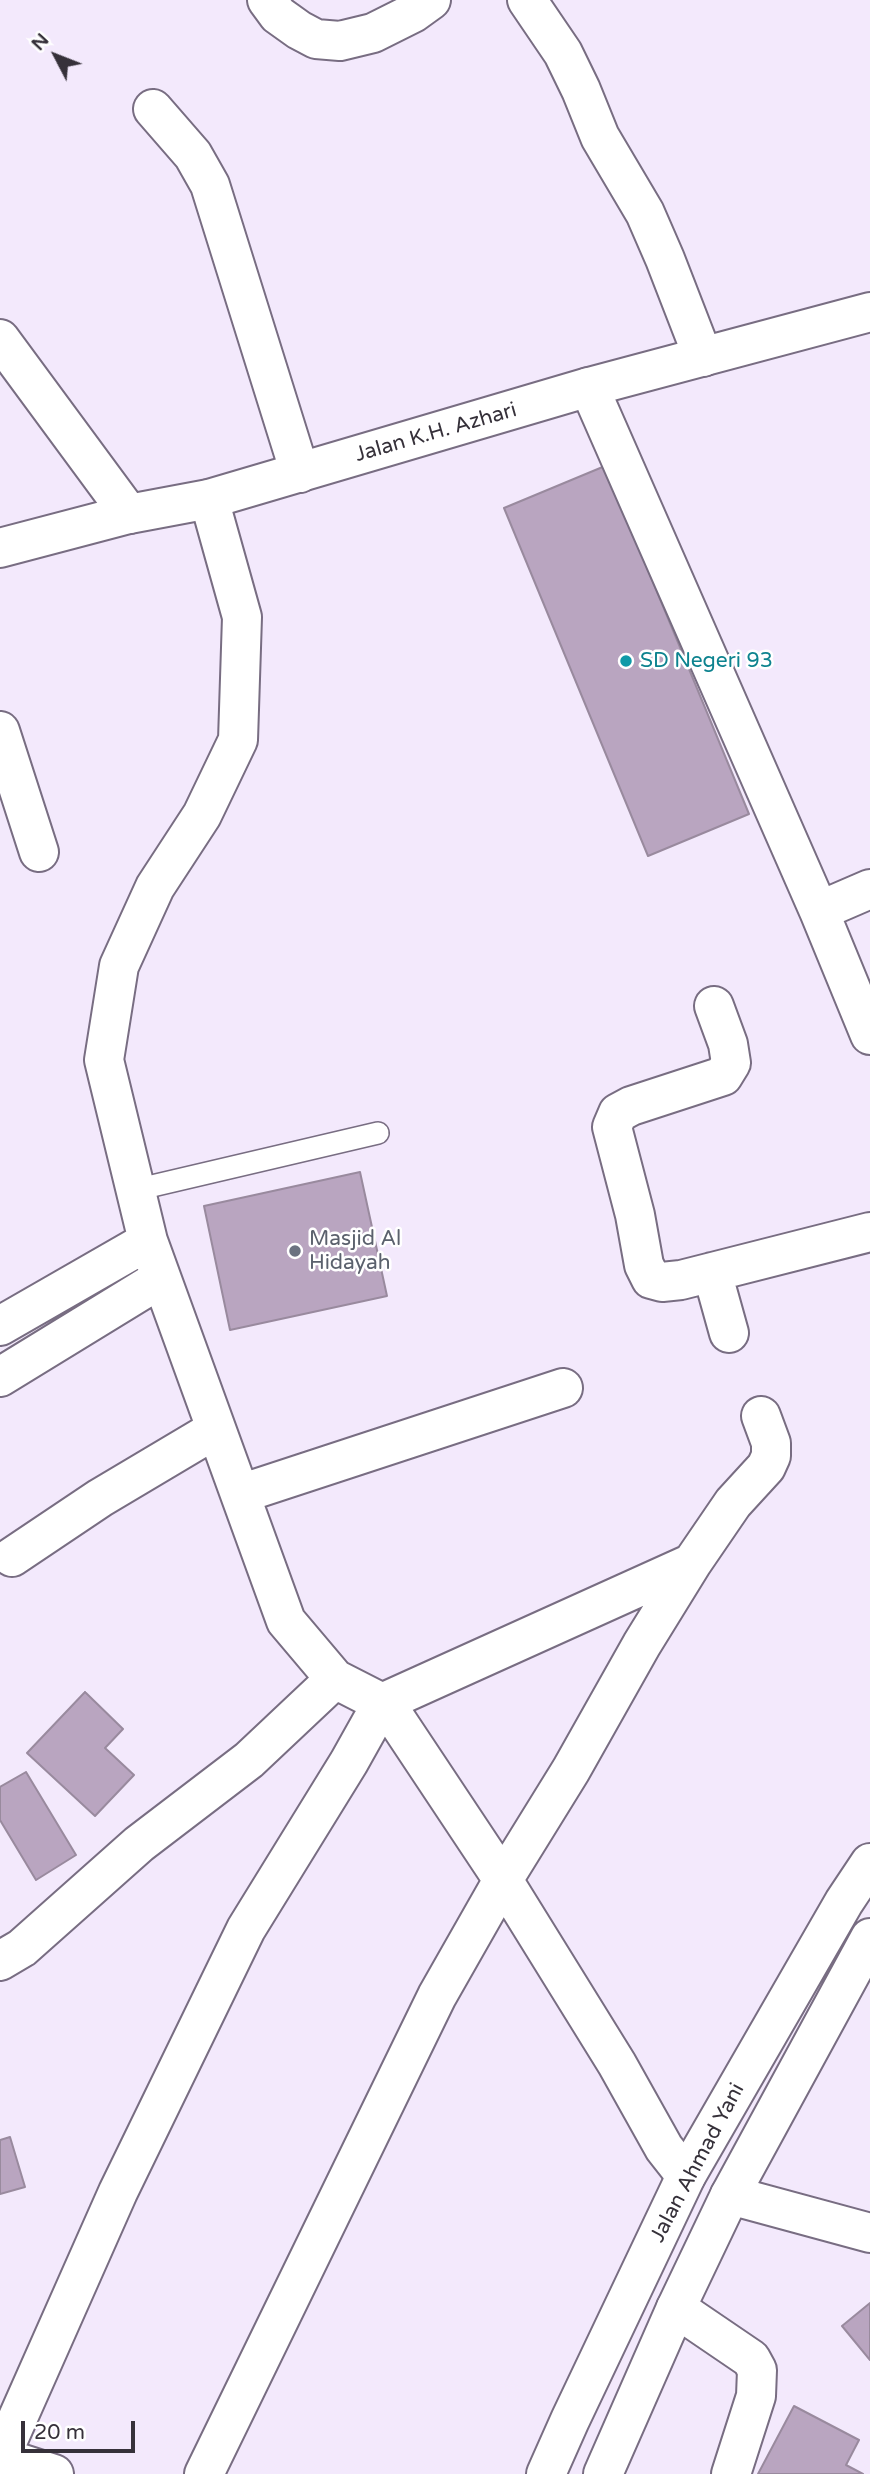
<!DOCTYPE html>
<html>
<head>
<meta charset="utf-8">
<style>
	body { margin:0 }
	#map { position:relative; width:870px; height:2474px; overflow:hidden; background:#f3e9fc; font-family:"Varela Round",sans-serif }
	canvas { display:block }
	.north { position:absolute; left:21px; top:21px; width:70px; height:70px; -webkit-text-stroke:5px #fff; paint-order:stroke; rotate:312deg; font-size:19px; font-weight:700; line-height:28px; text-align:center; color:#36313a }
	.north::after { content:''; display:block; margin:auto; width:24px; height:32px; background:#36313a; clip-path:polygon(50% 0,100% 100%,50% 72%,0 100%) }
	.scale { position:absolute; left:21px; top:2421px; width:114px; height:32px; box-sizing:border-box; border:4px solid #36313a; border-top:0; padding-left:9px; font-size:21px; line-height:24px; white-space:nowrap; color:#36313a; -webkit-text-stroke:5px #fff; paint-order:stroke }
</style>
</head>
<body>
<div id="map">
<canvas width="870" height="2474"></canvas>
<div class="north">N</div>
<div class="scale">20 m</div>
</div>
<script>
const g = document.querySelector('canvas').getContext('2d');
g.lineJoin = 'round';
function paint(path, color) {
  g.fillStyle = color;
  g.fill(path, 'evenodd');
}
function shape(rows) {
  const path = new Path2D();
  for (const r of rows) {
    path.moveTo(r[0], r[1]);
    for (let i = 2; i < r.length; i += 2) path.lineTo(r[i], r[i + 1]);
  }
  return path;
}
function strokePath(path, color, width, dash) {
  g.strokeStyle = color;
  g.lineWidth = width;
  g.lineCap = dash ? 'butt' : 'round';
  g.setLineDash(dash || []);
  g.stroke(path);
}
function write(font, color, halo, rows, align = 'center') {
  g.font = font + ' "Varela Round",sans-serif';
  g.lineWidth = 5;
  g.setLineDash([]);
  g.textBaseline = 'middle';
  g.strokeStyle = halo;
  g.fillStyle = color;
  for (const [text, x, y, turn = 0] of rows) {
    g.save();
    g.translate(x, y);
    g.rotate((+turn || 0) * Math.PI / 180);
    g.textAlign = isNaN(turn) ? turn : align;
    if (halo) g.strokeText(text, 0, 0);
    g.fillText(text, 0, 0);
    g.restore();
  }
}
const building = shape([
	[605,466,749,814,648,856,504,508,605,466],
	[360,1172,387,1296,230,1330,204,1206,360,1172],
	[85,1692,123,1729,105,1748,134,1775,95,1816,27,1753,85,1692],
	[26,1772,76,1855,36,1880,0,1820,0,1787,26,1772],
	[10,2137,25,2187,0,2194,0,2140,10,2137],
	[870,2303,870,2360,842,2326,870,2303],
	[794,2406,859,2440,846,2465,863,2474,758,2474,794,2406]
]);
const service = shape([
	[135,1190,378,1133]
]);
const minor = shape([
	[267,0,278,15,299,30,316,39,340,41,373,33,413,13,431,0],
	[527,0,563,53,581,90,600,137,645,213,665,259,703,357],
	[153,109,193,155,210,185,300,473],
	[0,339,129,514],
	[589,387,819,911],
	[209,499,242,617,238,740,202,815,155,887,119,966,104,1060,148,1241,286,1621,335,1679,382,1703,396,1719,503,1880,617,2064,664,2148,686,2176],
	[0,731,39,852],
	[870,889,819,911,870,1035],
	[714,1006,728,1044,731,1063,723,1076,631,1106,618,1113,612,1127,635,1215,644,1265,651,1279,662,1282,681,1280,870,1232],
	[712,1272,729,1333],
	[0,1326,148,1241],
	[0,1377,160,1279],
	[240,1494,563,1388],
	[12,1557,100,1498,216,1429],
	[0,1961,22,1948,139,1844,249,1760,335,1679],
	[730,2195,870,2233],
	[676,2308,751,2359,757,2370,756,2396,731,2474],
	[1,2457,54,2474],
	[0,2458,118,2192,246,1929,349,1762,382,1703,692,1563],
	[204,2474,437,1996,503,1880,571,1770,642,1644,692,1563,733,1503,766,1467,771,1456,771,1443,761,1416]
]);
const tertiary = shape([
	[0,548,129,514,209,499,589,387,870,312]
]);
const trunk = shape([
	[546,2474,570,2420,686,2176,844,1902,870,1863],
	[603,2474,676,2308,730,2195,870,1938]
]);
const markers = [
	[626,661,7,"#0f9aa8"],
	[295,1251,7,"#6b7280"]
];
const streetNames = [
	["Jalan K.H. Azhari",436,433,-16],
	["Jalan Ahmad Yani",698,2163,-62]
];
const cultureNames = [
	["SD Negeri 93",640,661]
];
const worshipNames = [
	["Masjid Al",309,1239],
	["Hidayah",309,1263]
];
paint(building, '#b9a5c0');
strokePath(building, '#998a9e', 2);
strokePath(service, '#786d82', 24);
strokePath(minor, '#786d82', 42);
strokePath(tertiary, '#786d82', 42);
strokePath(trunk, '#786d82', 42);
strokePath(service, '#fff', 21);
strokePath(minor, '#fff', 38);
strokePath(tertiary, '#fff', 38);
strokePath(trunk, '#fff', 38);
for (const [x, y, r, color] of markers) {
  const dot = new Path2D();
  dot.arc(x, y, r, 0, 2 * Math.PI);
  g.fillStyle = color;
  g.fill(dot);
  strokePath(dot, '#fff', 2.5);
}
write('21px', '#36313a', '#fff', streetNames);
write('21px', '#0d838f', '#fff', cultureNames, 'left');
write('21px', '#5b616d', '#fff', worshipNames, 'left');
</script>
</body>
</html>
